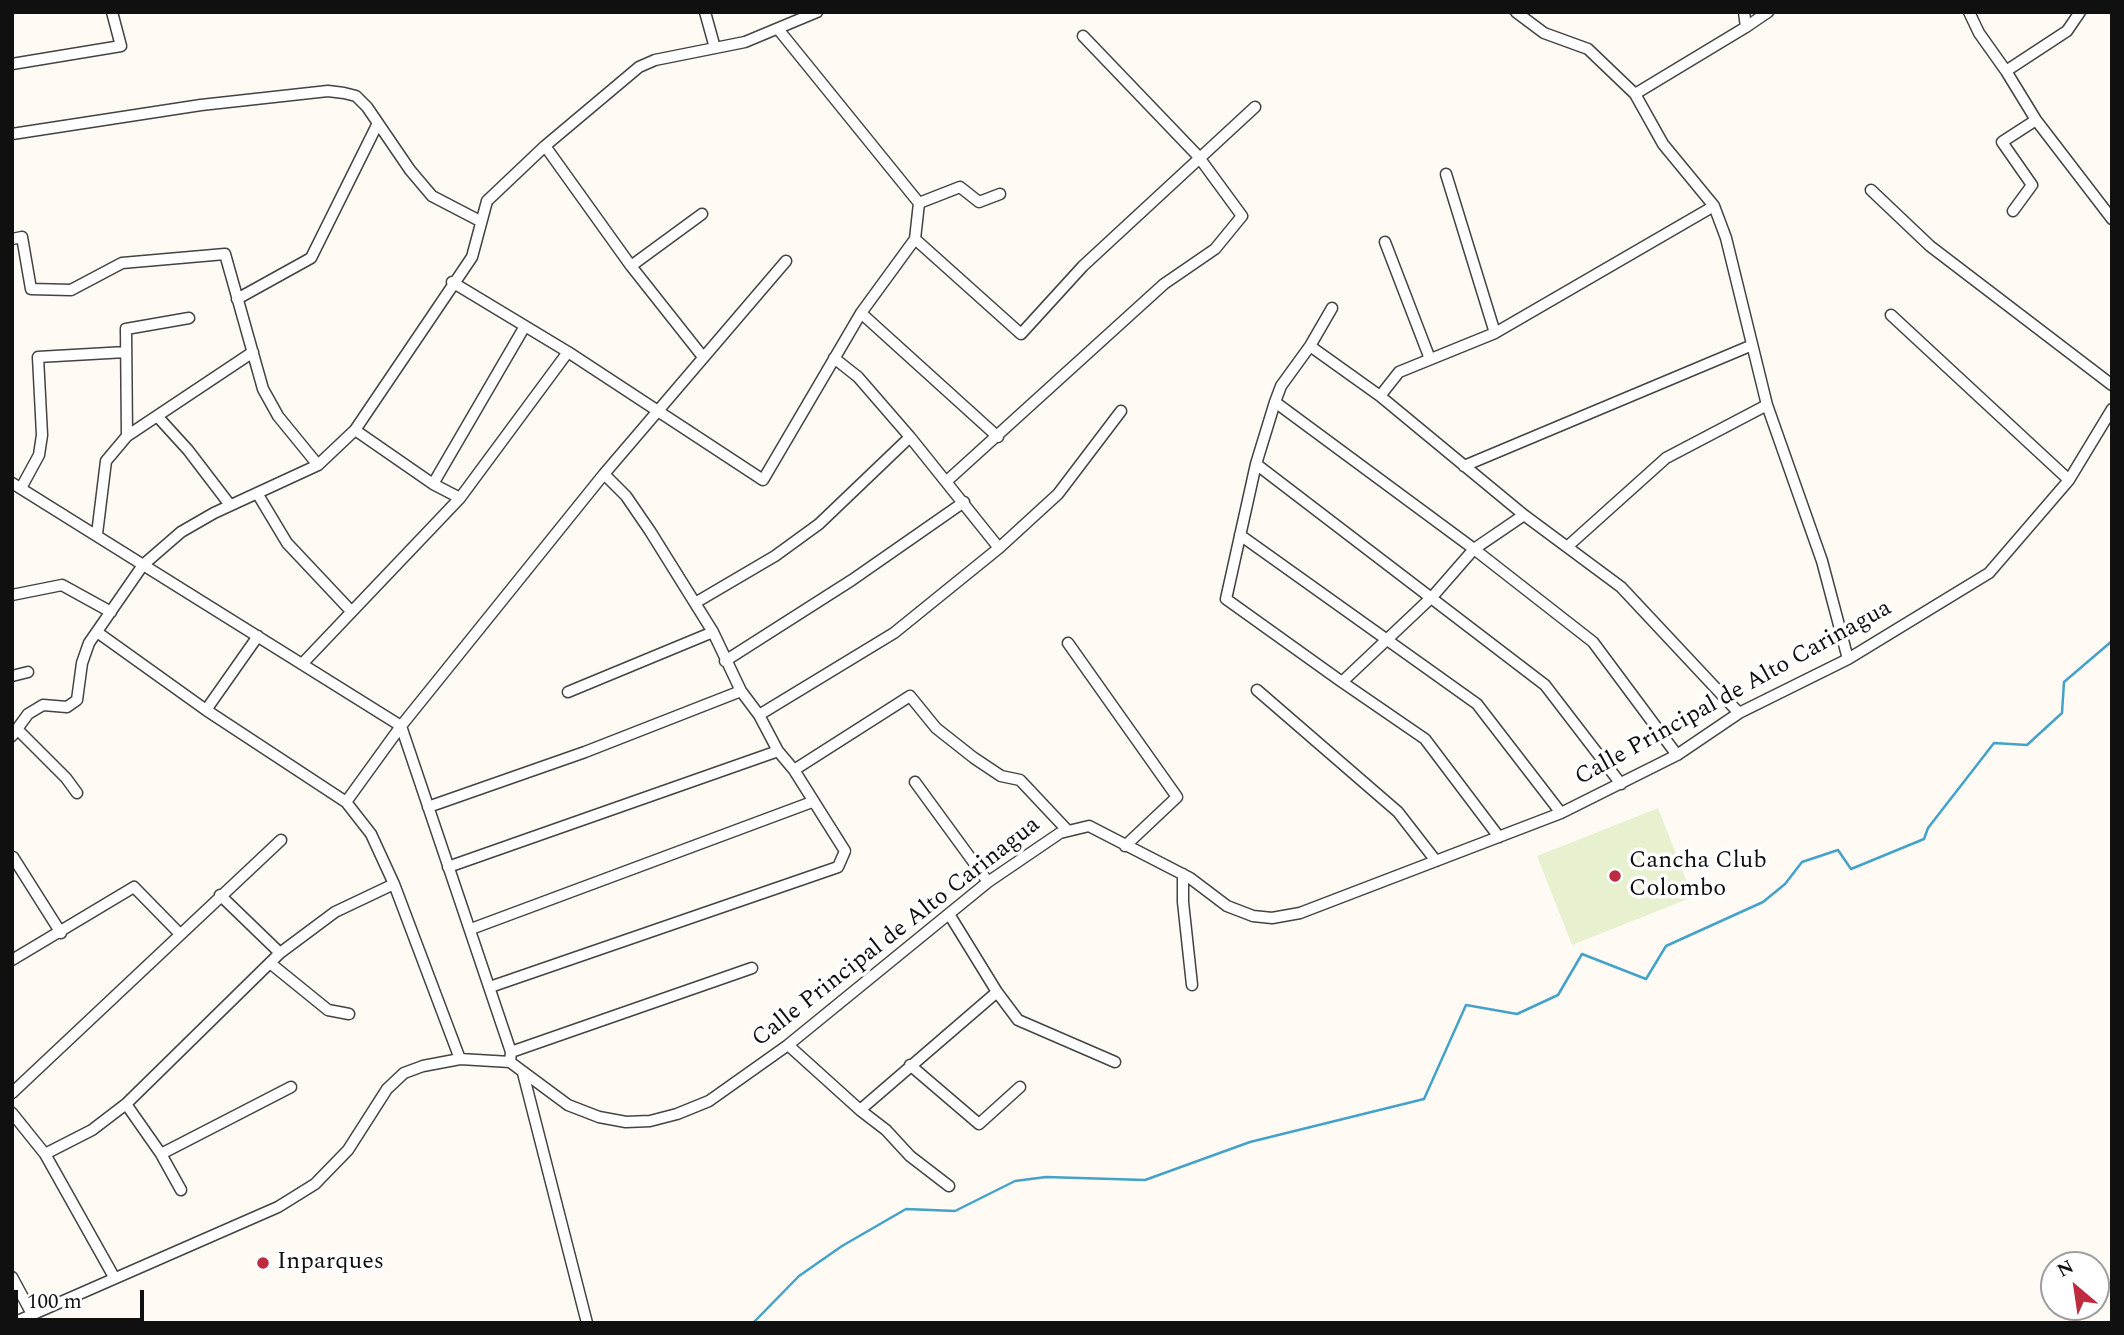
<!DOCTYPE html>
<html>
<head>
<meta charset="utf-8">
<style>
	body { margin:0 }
	#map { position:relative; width:2124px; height:1335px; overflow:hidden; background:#fffbf4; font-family:Spectral,serif }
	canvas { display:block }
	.frame { position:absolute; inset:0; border:14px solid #101010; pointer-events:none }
	.north { position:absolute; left:2040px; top:1251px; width:70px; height:70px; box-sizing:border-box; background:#fff; border:2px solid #9f9f9f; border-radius:50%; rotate:331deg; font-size:19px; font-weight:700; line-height:28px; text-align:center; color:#101010 }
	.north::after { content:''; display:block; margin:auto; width:24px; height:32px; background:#be2b41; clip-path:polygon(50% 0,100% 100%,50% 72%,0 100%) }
	.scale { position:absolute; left:14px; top:1290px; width:130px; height:32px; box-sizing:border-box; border:4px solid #101010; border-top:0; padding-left:9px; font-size:21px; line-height:24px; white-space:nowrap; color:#101010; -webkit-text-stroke:5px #fff; paint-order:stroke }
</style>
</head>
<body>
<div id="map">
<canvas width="2124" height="1335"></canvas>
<div class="frame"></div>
<div class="north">N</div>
<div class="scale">100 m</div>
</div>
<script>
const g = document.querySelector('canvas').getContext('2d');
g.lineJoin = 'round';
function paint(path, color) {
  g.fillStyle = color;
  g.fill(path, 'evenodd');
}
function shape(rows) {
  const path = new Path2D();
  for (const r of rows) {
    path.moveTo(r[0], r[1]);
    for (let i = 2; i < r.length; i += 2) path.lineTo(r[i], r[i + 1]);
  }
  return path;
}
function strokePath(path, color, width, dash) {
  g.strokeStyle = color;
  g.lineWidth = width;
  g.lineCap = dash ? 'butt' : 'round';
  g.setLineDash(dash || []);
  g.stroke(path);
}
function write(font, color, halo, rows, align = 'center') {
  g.font = font + ' Spectral,serif';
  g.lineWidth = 7;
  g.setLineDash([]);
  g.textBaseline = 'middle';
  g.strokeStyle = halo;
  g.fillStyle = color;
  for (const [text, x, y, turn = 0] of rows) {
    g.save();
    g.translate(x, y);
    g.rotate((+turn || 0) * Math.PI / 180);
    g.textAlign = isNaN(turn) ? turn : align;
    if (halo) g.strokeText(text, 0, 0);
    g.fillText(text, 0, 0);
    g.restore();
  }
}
const pitch = shape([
	[1658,808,1693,897,1572,945,1537,856]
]);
const stream = shape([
	[753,1323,799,1276,842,1246,906,1209,955,1211,1015,1181,1046,1177,1145,1180,1250,1142,1424,1099,1466,1005,1517,1014,1558,995,1582,954,1646,979,1666,946,1763,902,1785,884,1802,862,1838,850,1851,869,1924,839,1928,828,1994,743,2027,745,2062,713,2064,682,2112,641]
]);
const minor = shape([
	[705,12,715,48],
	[1516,12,1544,33,1588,49,1635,94],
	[1744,12,1746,27,1635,94,1663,144,1714,206,1726,238,1767,405,1822,561,1848,659],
	[1969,12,1979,33,2006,71],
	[2080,12,2067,31,2006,71,2036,120,2112,219],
	[1746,27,1768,12],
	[12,64,121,46,112,12],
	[12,134,201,105,328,91,344,93,356,96,367,107,410,170,432,196,480,221],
	[545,146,631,266,703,357],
	[1446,174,1495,333],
	[1871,190,1930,246,2112,385],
	[919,203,960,187,979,202,1000,194],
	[2013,211,2032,185,2002,142,2036,120],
	[12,239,22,237,31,289,71,290,122,263,225,254,263,389,278,416,318,465],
	[915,239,1021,334,1083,266,1255,107],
	[1385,242,1430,359],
	[631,266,702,214],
	[452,282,568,352,763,480,861,313,915,239,919,203,778,29],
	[237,299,311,258,378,123],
	[1332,308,1310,346,1281,386,1275,402,1256,464,1226,599,1342,682],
	[861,313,998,437],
	[1891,315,2069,480],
	[1310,346,1380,396,1524,515,1621,587,1739,713],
	[834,358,858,377,910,437,999,548],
	[1380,396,1399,372,1495,333,1714,206],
	[1275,402,1474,549,1593,642,1677,755],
	[157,416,188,450,230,505],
	[355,430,433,484,460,498],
	[127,436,126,329,189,318],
	[1256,464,1545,685,1621,784],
	[1464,466,1750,346],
	[948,480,1164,284,1215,249,1242,216,1198,156,1083,36],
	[12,483,401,726,511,1052,510,1062],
	[433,484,525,326],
	[21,488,39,455,42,435,38,357,126,352],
	[257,493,287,543,351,611],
	[97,534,106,461,127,436,253,352],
	[1240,535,1477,704,1561,813],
	[1568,546,1666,458,1767,405],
	[12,595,62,585,111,612],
	[695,603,775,556,819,524,910,437],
	[97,632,206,710,346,802,371,834,394,884,460,1059],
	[1068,643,1177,797,1125,846],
	[725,661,852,580,964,502],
	[302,664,460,498,568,352],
	[12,676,28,672],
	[1257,690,1398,812,1436,861],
	[568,692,713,632],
	[206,710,258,636],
	[759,715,894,633,999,548,1058,494,1121,411],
	[17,729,66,778,77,793],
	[12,736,28,714,43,705,67,707,77,700,82,663,89,643,143,565,181,532,214,513,318,465,355,430,472,257,487,201,545,146,639,67,655,60,745,42,817,12],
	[794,770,910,696,936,728,974,758,1001,776,1020,780,1068,831],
	[915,782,988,882],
	[346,802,401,726,604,474,786,261],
	[428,807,585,752,741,691],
	[1499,837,1425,739,1342,682,1433,596,1474,549,1524,515],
	[13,857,61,933],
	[448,867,778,751],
	[1183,874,1183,902,1192,985],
	[220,895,280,953],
	[471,929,812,802],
	[12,960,134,887,179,933],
	[270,963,328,1010,349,1014],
	[490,987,838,867,845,851,794,770,778,751,759,715,741,691,713,632,650,531,626,496,604,474],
	[997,992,1018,1020,1115,1062],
	[788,1045,860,1110,997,992,949,914],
	[511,1052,752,968],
	[910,1065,979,1124,1020,1087],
	[523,1073,587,1323],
	[12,1093,281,840],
	[126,1104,161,1154,181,1190],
	[860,1110,886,1130,910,1156,949,1186],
	[12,1113,45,1154,114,1277],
	[45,1154,92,1130,126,1104,280,953,335,912,394,884],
	[161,1154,291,1087],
	[12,1277,32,1314],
	[13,1323,278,1207,315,1184,348,1150,387,1089,404,1073,423,1066,460,1059,510,1062,568,1105,599,1117,626,1122,650,1121,677,1114,709,1101,788,1045,988,882,1060,833,1089,826,1190,878,1227,906,1253,916,1272,918,1300,913,1561,813,1677,755,1739,713,1848,659,1989,573,2069,480,2112,409]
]);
const markers = [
	[1615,876,7,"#be2b41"],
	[263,1263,7,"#be2b41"]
];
const streetNames = [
	["Calle Principal de Alto Carinagua",1734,694,-29],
	["Calle Principal de Alto Carinagua",897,933,-38]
];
const poiNames = [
	["Cancha Club",1629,862],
	["Colombo",1629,890],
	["Inparques",277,1263]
];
paint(pitch, '#e8f1cf');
strokePath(stream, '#42a2ca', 2.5);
strokePath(minor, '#434343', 13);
strokePath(minor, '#fff', 10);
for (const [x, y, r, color] of markers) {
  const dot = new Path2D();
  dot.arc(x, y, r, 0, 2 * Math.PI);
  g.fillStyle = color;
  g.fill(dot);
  strokePath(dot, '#fff', 2.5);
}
write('24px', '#101010', '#fff', streetNames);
write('24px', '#101010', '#fff', poiNames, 'left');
</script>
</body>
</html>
